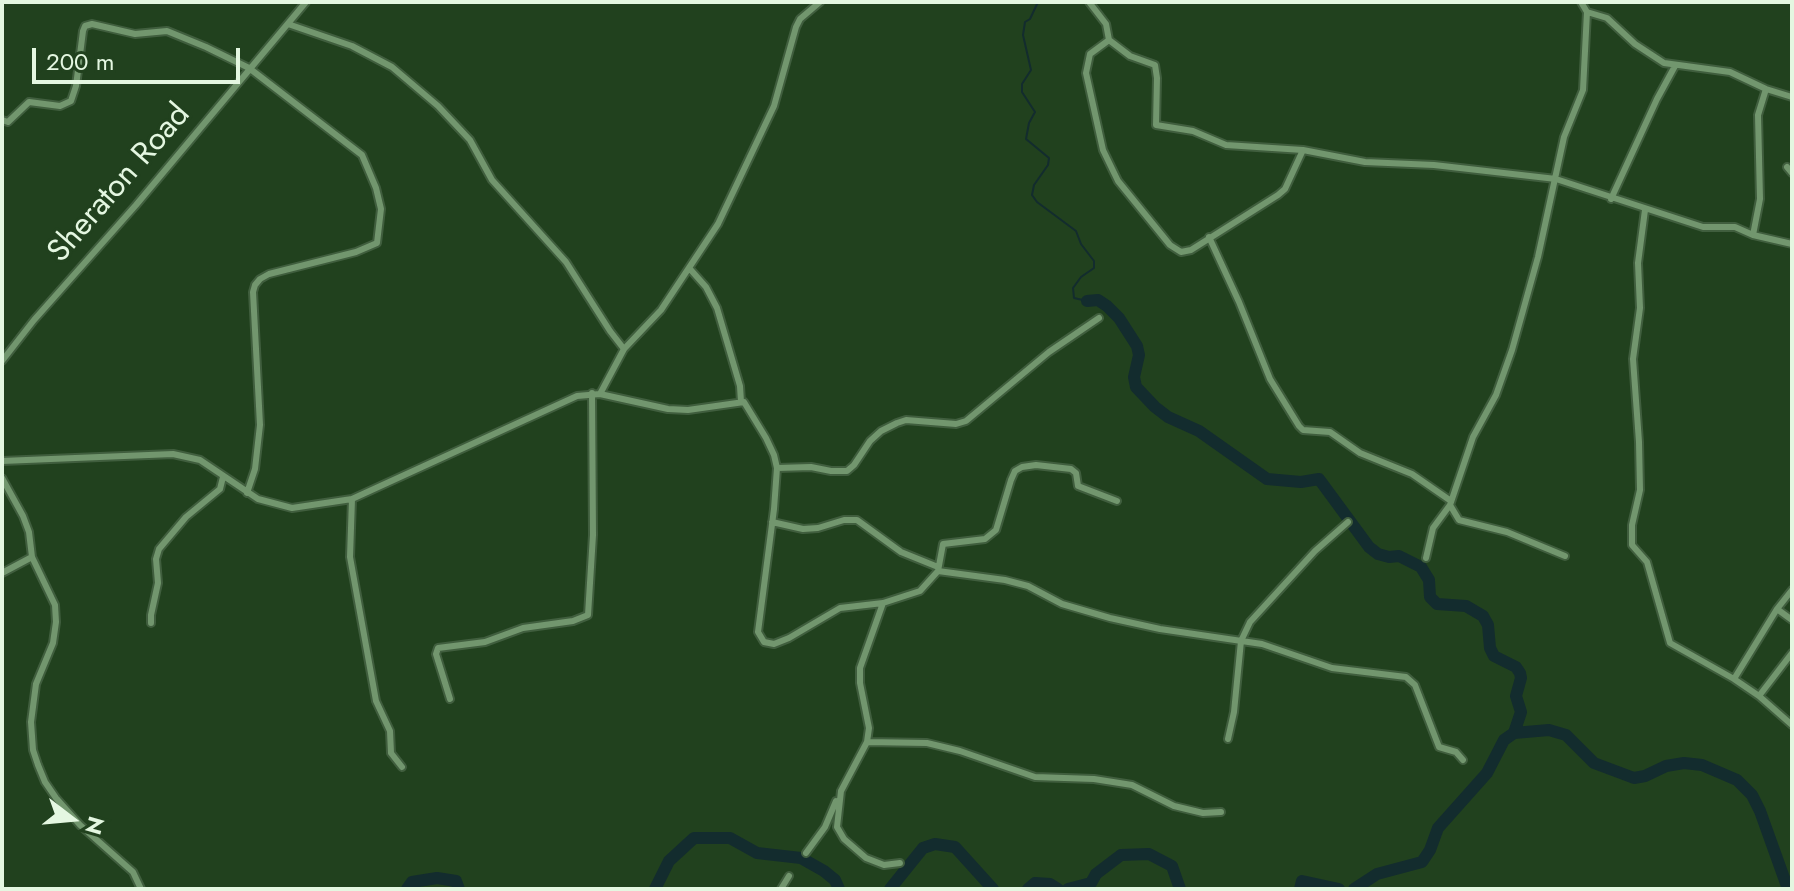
<!DOCTYPE html>
<html>
<head>
<meta charset="utf-8">
<style>
	body { margin:0 }
	#map { position:relative; width:1794px; height:891px; overflow:hidden; background:#21411e; font-family:Jost,sans-serif }
	canvas { display:block }
	.frame { position:absolute; inset:0; border:4px solid #e4f7e1; pointer-events:none }
	.north { position:absolute; left:32px; top:779px; width:80px; height:80px; -webkit-text-stroke:6px #21411e; paint-order:stroke; rotate:106deg; font-size:22px; font-weight:700; line-height:32px; text-align:center; color:#e4f7e1 }
	.north::after { content:''; display:block; margin:auto; width:28px; height:36px; background:#e4f7e1; clip-path:polygon(50% 0,100% 100%,50% 72%,0 100%) }
	.scale { position:absolute; left:32px; top:48px; width:208px; height:36px; box-sizing:border-box; border:4px solid #e4f7e1; border-top:0; padding-left:10px; font-size:24px; line-height:28px; white-space:nowrap; color:#e4f7e1; -webkit-text-stroke:6px #21411e; paint-order:stroke }
</style>
</head>
<body>
<div id="map">
<canvas width="1794" height="891"></canvas>
<div class="frame"></div>
<div class="north">N</div>
<div class="scale">200 m</div>
</div>
<script>
const g = document.querySelector('canvas').getContext('2d');
g.lineJoin = 'round';
function shape(rows) {
  const path = new Path2D();
  for (const r of rows) {
    path.moveTo(r[0], r[1]);
    for (let i = 2; i < r.length; i += 2) path.lineTo(r[i], r[i + 1]);
  }
  return path;
}
function strokePath(path, color, width, dash) {
  g.strokeStyle = color;
  g.lineWidth = width;
  g.lineCap = dash ? 'butt' : 'round';
  g.setLineDash(dash || []);
  g.stroke(path);
}
function write(font, color, halo, rows, align = 'center') {
  g.font = font + ' Jost,sans-serif';
  g.lineWidth = 6;
  g.setLineDash([]);
  g.textBaseline = 'middle';
  g.strokeStyle = halo;
  g.fillStyle = color;
  for (const [text, x, y, turn = 0] of rows) {
    g.save();
    g.translate(x, y);
    g.rotate((+turn || 0) * Math.PI / 180);
    g.textAlign = isNaN(turn) ? turn : align;
    if (halo) g.strokeText(text, 0, 0);
    g.fillText(text, 0, 0);
    g.restore();
  }
}
const stream = shape([
	[1038,2,1030,19,1025,22,1023,35,1031,70,1022,84,1022,92,1035,112,1029,123,1026,139,1049,158,1048,165,1034,185,1032,195,1037,202,1076,231,1081,244,1094,261,1094,268,1081,277,1073,288,1074,298,1087,301]
]);
const river = shape([
	[1087,301,1098,300,1107,306,1119,318,1137,346,1139,355,1134,377,1136,387,1155,407,1168,417,1199,431,1267,479,1301,482,1319,479,1369,547,1378,554,1389,557,1399,556,1421,567,1429,580,1430,597,1437,604,1466,606,1483,616,1488,625,1490,648,1494,656,1516,667,1520,673,1521,678,1516,696,1521,712,1514,733],
	[407,889,412,882,437,878,456,881,459,889],
	[655,889,669,861,694,838,730,838,757,853,801,858,824,871,835,880,839,889],
	[890,889,923,848,935,844,955,847,993,889],
	[1028,889,1035,883,1050,884,1058,889],
	[1068,889,1091,883,1096,874,1121,855,1149,854,1172,866,1180,889],
	[1300,889,1302,881,1339,889],
	[1354,889,1377,874,1422,862,1430,850,1438,828,1487,773,1504,740,1514,733,1549,730,1566,735,1594,763,1634,778,1645,776,1666,766,1684,763,1702,765,1737,780,1752,795,1760,811,1788,889]
]);
const minor = shape([
	[1089,2,1106,24,1109,40,1130,56,1155,65,1157,78,1156,125,1193,131,1226,145,1303,150,1365,162,1434,165,1556,179,1703,227,1735,227,1753,235,1792,244],
	[1581,2,1587,12,1607,18,1635,44,1664,63,1730,72,1766,89,1792,97],
	[288,24,352,46,392,67,438,106,470,140,492,180,566,262,610,331,624,349],
	[1109,40,1090,54,1086,73,1103,150,1118,181,1170,245,1181,252,1191,250,1278,195,1285,189,1303,150],
	[2,120,8,122,29,102,60,106,71,101,76,86,83,31,85,26,92,24,135,34,167,31,206,47,249,68,362,155,376,188,381,209,377,243,356,252,269,274,260,279,255,285,253,292,260,425,255,469,247,493],
	[1787,167,1792,173],
	[1611,199,1657,99,1675,66],
	[1645,210,1638,263,1640,308,1633,359,1639,442,1640,490,1632,525,1632,545,1647,562,1670,643,1734,679,1759,696,1792,725],
	[1753,235,1760,199,1758,115,1766,89],
	[1209,237,1239,302,1270,379,1299,426,1303,430,1330,432,1360,453,1412,474,1451,501],
	[690,269,706,287,717,308,740,386,741,402],
	[2,361,34,320,136,205,306,2],
	[600,394,624,349,661,310,718,224,774,106,796,27,800,19,820,2],
	[2,461,173,454,200,460,258,499,292,508,352,499,577,396,600,394,668,409,688,410,744,402,766,438,774,455,777,468,774,509,758,632,764,642,774,644,789,638,840,608,883,603,920,591,938,571,1005,580,1028,586,1062,604,1110,618,1160,629,1262,644,1332,668,1406,677,1415,685,1439,747,1456,752,1463,760],
	[777,468,811,467,831,471,847,471,854,465,870,441,881,431,897,423,906,420,956,424,966,421,1049,352,1099,318],
	[2,478,23,516,29,532,32,557,55,605,56,622,53,643,36,684,31,722,33,750,38,765,45,782,56,798,80,825,133,872,141,889],
	[352,499,350,557,376,701,390,731,391,753,402,767],
	[1450,505,1459,520,1507,532,1565,556],
	[772,522,803,529,818,528,844,520,857,520,901,552,938,567],
	[1426,558,1433,528,1450,505,1473,437,1496,395,1512,350,1538,257,1564,137,1583,90,1587,12],
	[938,571,943,544,985,539,996,530,1011,480,1015,471,1022,467,1036,465,1071,469,1076,473,1078,486,1117,501],
	[2,573,32,557],
	[883,603,860,668,860,683,869,728,867,742,841,791,837,827,844,839,866,858,884,865,900,863],
	[1777,609,1792,620],
	[151,623,151,615,158,583,156,559,159,549,186,517,220,489,223,477],
	[1734,679,1777,609,1792,590],
	[1759,696,1792,653],
	[450,699,436,654,438,648,485,642,523,628,573,621,588,615,593,535,592,393],
	[1228,739,1234,712,1241,641,1250,622,1315,551,1348,522],
	[867,742,927,743,960,751,1035,777,1094,779,1132,785,1174,806,1203,813,1221,812],
	[806,853,825,827,836,801],
	[781,889,789,876]
]);
const streetNames = [
	["Sheraton Road",120,184,-49]
];
strokePath(stream, '#132c2e', 2);
strokePath(river, '#132c2e', 12);
strokePath(minor, '#405e3e', 10);
strokePath(minor, '#72966e', 6);
write('32px', '#e4f7e1', '#21411e', streetNames);
</script>
</body>
</html>
